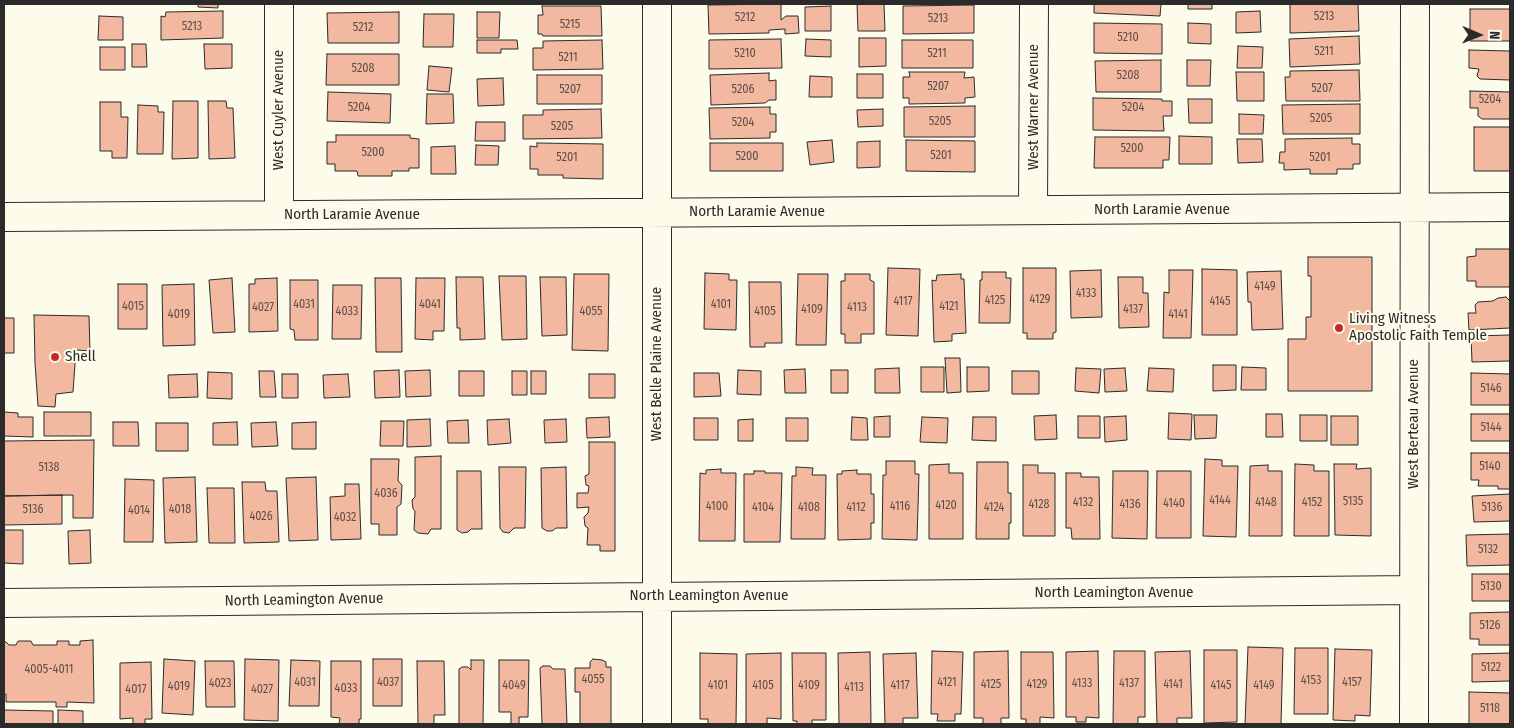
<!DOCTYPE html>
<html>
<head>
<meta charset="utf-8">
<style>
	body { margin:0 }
	#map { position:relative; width:1514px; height:728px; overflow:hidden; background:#fdfbea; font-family:"Fira Sans Condensed",sans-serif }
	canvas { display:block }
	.frame { position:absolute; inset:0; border:5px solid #2b2b2b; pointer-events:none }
	.north { position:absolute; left:1454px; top:10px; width:50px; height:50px; -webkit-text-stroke:4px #fdfbea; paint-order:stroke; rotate:91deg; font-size:14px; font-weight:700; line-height:20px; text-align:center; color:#2b2b2b }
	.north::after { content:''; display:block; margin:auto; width:18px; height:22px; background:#2b2b2b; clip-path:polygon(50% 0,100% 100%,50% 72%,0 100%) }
</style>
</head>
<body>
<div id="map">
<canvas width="1514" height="728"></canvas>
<div class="frame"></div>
<div class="north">N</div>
</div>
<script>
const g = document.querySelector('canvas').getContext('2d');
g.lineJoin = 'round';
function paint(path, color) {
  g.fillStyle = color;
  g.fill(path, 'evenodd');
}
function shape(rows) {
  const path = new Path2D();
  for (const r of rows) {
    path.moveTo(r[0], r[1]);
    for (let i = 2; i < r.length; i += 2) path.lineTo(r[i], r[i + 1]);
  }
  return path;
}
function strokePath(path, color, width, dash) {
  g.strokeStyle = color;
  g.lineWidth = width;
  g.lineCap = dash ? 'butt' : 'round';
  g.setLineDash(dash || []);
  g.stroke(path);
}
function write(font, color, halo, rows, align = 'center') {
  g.font = font + ' "Fira Sans Condensed",sans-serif';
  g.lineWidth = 4;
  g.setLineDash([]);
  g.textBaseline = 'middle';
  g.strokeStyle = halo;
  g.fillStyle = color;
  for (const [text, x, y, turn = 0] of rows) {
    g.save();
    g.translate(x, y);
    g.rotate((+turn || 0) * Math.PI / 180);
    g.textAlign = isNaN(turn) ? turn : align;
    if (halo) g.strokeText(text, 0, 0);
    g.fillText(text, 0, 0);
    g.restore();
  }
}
const building = shape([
	[198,4,218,4,218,8,198,7,198,4],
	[781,4,781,20,786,16,798,16,799,33,785,34,785,29,769,30,769,33,709,34,708,5,781,4],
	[857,4,884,4,885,31,858,31,857,4],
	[1094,4,1161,4,1160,16,1094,13,1094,4],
	[1188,4,1212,4,1212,9,1188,9,1188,4],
	[1290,4,1358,4,1359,31,1290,33,1290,4],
	[974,5,974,33,903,34,903,6,974,5],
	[542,6,601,6,602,36,543,36,542,34,538,34,538,15,543,15,542,6],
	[831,6,831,31,805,31,805,7,831,6],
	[1470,9,1510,9,1510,41,1470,41,1470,9],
	[223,11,223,38,161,40,161,16,165,17,166,12,223,11],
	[1260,11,1261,32,1236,33,1236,12,1260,11],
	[399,12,399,43,328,43,327,13,399,12],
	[477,12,500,12,499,38,477,38,477,12],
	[424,14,454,14,453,47,423,47,424,14],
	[99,16,123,17,123,40,98,40,99,16],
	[1094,23,1162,24,1162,54,1094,53,1094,23],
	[1188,23,1211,24,1211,44,1188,43,1188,23],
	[1359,36,1360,64,1290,67,1289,39,1359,36],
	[859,38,886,38,886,66,859,67,859,38],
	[781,39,782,68,709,69,709,40,781,39],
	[806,39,831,40,831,57,805,56,806,39],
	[477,40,517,40,518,49,501,49,501,53,477,53,477,40],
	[602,40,603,69,533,70,533,48,543,48,543,41,602,40],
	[902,40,973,40,973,68,902,68,902,40],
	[132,44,146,44,147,67,132,67,132,44],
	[204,44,232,44,232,68,205,69,204,44],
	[1238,46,1263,47,1262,68,1237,68,1238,46],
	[100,47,125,47,125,70,100,70,100,47],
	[1469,50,1510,51,1510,80,1480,79,1477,76,1479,69,1469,68,1469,50],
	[327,54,399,54,399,85,326,85,327,54],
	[1161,60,1161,92,1096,92,1095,61,1161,60],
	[1187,60,1211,60,1210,86,1187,86,1187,60],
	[429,66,452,68,449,92,427,90,429,66],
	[1359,70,1360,101,1286,101,1285,77,1290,77,1290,71,1359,70],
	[909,72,965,72,964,78,974,77,975,97,965,98,965,103,909,104,909,98,903,98,903,77,910,77,909,72],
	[1236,72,1264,72,1264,101,1237,101,1236,72],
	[769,73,769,81,776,80,776,100,769,100,765,103,711,105,710,75,769,73],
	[857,74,883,74,883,98,857,98,857,74],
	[537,75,602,75,602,104,537,104,537,75],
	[810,76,832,77,832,97,809,97,810,76],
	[503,78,504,105,478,106,477,79,503,78],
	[1470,91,1510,92,1510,119,1482,119,1478,116,1478,108,1470,108,1470,91],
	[328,92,391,94,390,123,327,121,328,92],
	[427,94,453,94,454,123,426,124,427,94],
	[1093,98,1162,99,1162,101,1172,101,1172,116,1163,116,1164,131,1093,130,1093,98],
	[1188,99,1212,99,1212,123,1189,123,1188,99],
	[173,101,198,101,198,158,172,159,173,101],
	[208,101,226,101,227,108,233,108,235,158,209,159,208,101],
	[100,102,121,102,121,117,128,117,127,158,112,158,112,151,100,151,100,102],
	[1360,104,1360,134,1283,134,1282,105,1360,104],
	[138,105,158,106,158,112,164,112,163,154,137,154,138,105],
	[975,106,975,137,904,137,904,107,975,106],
	[770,107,770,114,776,114,776,132,770,132,770,138,710,139,709,108,770,107],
	[601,109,602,138,523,139,523,115,543,115,543,110,601,109],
	[883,109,883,126,858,127,857,110,883,109],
	[1239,114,1264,115,1263,134,1239,134,1239,114],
	[476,122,505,122,505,141,475,141,476,122],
	[1474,127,1510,127,1510,171,1474,171,1474,127],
	[336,135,410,135,410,138,419,139,419,168,409,168,409,171,392,171,392,176,358,176,357,171,335,171,335,164,327,164,327,142,336,142,336,135],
	[1179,136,1212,137,1212,164,1179,164,1179,136],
	[1095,137,1170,137,1169,160,1163,160,1163,168,1094,168,1095,137],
	[1352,138,1352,144,1360,144,1360,164,1353,164,1353,169,1337,169,1337,174,1310,174,1310,169,1284,170,1284,163,1279,163,1280,152,1285,152,1285,139,1352,138],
	[1237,139,1262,139,1263,162,1238,163,1237,139],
	[832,140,834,162,810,165,807,142,832,140],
	[906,140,975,141,975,172,906,171,906,140],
	[880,141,880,167,857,168,857,142,880,141],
	[537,143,603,144,603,179,563,178,563,175,538,175,538,169,530,169,530,146,537,147,537,143],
	[710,143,783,143,783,171,710,171,710,143],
	[476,145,499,146,498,165,475,165,476,145],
	[455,146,456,174,431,174,431,147,455,146],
	[1476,249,1510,249,1510,287,1476,287,1476,281,1467,281,1467,257,1476,256,1476,249],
	[1308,257,1372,257,1372,391,1288,391,1288,339,1306,339,1306,317,1311,317,1311,276,1308,276,1308,257],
	[888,268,920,269,918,336,886,335,888,268],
	[1023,268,1056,268,1056,332,1053,333,1053,339,1027,339,1027,333,1023,333,1023,268],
	[1202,269,1237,270,1237,335,1202,335,1202,269],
	[1101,270,1102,317,1071,318,1070,271,1101,270],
	[1169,270,1193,270,1191,338,1163,338,1164,292,1169,293,1169,270],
	[1281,271,1283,329,1252,330,1251,302,1248,302,1247,272,1281,271],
	[982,272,1006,272,1006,278,1011,278,1010,323,979,323,980,280,982,280,982,272],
	[705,273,729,274,729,280,737,280,736,330,704,329,705,273],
	[574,274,609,274,608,351,572,350,574,274],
	[798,274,828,274,826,345,796,345,798,274],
	[845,274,870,274,870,280,874,282,874,334,861,334,861,343,845,343,845,334,841,334,841,281,845,281,845,274],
	[961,274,961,279,964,279,966,333,952,334,952,341,934,342,932,280,936,281,937,275,961,274],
	[499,276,526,276,527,339,502,340,499,276],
	[456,277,483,277,485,339,460,340,460,328,457,328,456,277],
	[540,277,566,277,567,335,542,336,540,277],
	[1118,277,1143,277,1143,293,1148,293,1149,327,1119,328,1118,277],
	[232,278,235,332,213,333,209,280,232,278],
	[277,278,278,331,249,332,249,284,255,284,255,279,277,278],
	[375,278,401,278,402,352,376,352,375,278],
	[416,278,445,278,444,331,433,331,433,340,415,339,416,278],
	[290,280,318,280,318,340,295,340,294,330,290,329,290,280],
	[749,282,781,282,782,343,765,343,765,347,750,347,749,282],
	[118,284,147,284,147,329,118,329,118,284],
	[194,284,195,345,163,346,162,285,194,284],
	[333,285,362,285,361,339,332,339,333,285],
	[1506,297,1510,301,1510,328,1469,330,1468,313,1476,313,1475,305,1478,302,1493,301,1498,298,1506,297],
	[34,315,89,316,90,351,76,350,73,392,56,394,55,407,38,406,35,363,34,315],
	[4,318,14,318,14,353,4,353,4,318],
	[1510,335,1510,361,1472,362,1471,336,1510,335],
	[945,358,960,358,961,392,947,393,945,358],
	[1213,365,1236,365,1236,390,1213,391,1213,365],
	[921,367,944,367,944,392,921,392,921,367],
	[967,367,989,367,989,391,967,392,967,367],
	[1242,367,1266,368,1266,390,1241,390,1242,367],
	[899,368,900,393,875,393,875,369,899,368],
	[1076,368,1101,369,1099,393,1075,391,1076,368],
	[1125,368,1127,391,1105,392,1104,369,1125,368],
	[1149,368,1174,369,1173,392,1147,391,1149,368],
	[805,369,806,393,785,393,784,370,805,369],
	[399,370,400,397,375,398,374,371,399,370],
	[430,370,431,396,406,397,405,371,430,370],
	[738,370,761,371,761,395,737,394,738,370],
	[831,370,848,370,848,393,831,393,831,370],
	[259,371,274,371,276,397,260,397,259,371],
	[459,371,484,371,484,396,459,396,459,371],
	[512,371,527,371,527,395,512,395,512,371],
	[531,371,546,371,546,394,531,394,531,371],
	[1012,371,1039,371,1039,394,1012,394,1012,371],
	[208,372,232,373,232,399,207,398,208,372],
	[694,373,719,373,721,396,694,397,694,373],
	[1471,373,1510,374,1510,405,1471,405,1471,373],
	[197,374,198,397,169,398,168,375,197,374],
	[282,374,298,374,298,398,282,398,282,374],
	[348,374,350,397,324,398,323,375,348,374],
	[589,374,615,374,615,398,589,398,589,374],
	[4,412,18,413,18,417,33,417,33,437,4,436,4,412],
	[44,412,91,412,91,436,44,436,44,412],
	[1169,413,1192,414,1191,440,1168,439,1169,413],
	[1266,414,1282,414,1283,437,1266,437,1266,414],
	[1471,414,1510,414,1510,441,1471,441,1471,414],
	[1056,415,1057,439,1035,440,1034,416,1056,415],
	[1194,415,1217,415,1216,438,1195,439,1194,415],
	[1300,415,1327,415,1327,441,1300,441,1300,415],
	[890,416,890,437,874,437,874,417,890,416],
	[1078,416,1100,416,1100,438,1078,438,1078,416],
	[1126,416,1127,440,1105,442,1104,417,1126,416],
	[1331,416,1358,416,1358,445,1331,445,1331,416],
	[609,417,610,437,587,438,586,418,609,417],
	[852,417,867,418,868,440,851,440,852,417],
	[922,417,948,418,947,443,920,442,922,417],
	[973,417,996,417,996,441,972,440,973,417],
	[694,418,718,418,718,440,694,440,694,418],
	[786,418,808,418,808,441,786,441,786,418],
	[430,419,431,446,407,447,407,420,430,419],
	[509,419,511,443,488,445,487,420,509,419],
	[566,419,567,442,545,443,544,420,566,419],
	[753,419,753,441,738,441,738,420,753,419],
	[468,420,469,443,448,443,447,421,468,420],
	[381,421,404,421,403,446,380,446,381,421],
	[113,422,138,422,139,446,113,446,113,422],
	[237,422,238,445,213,445,213,423,237,422],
	[276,422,278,446,252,447,251,423,276,422],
	[316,422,316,449,292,449,292,423,316,422],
	[156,423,188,423,188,451,156,451,156,423],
	[94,440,93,518,73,518,73,495,4,496,4,441,94,440],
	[589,442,615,442,615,551,600,551,600,545,587,545,588,528,585,526,584,517,588,513,589,507,577,508,577,493,588,493,589,486,586,485,585,476,589,474,589,442],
	[1471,453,1510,453,1510,489,1498,489,1498,486,1478,486,1479,480,1471,480,1471,453],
	[441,456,441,529,431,529,428,534,418,533,414,530,415,511,413,509,412,500,415,497,415,457,441,456],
	[371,459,399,459,398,481,402,485,401,504,397,507,397,535,379,535,379,524,371,524,371,459],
	[1205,459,1222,460,1222,466,1238,466,1236,537,1203,536,1205,459],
	[886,461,915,461,915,474,919,474,917,540,882,539,883,475,886,475,886,461],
	[977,462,1008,462,1008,493,1011,493,1011,523,1009,523,1009,539,976,539,977,462],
	[949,464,949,473,963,473,963,539,929,539,929,465,949,464],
	[1295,464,1314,465,1314,471,1329,471,1329,536,1294,536,1295,464],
	[1334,464,1357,464,1356,469,1371,468,1371,536,1335,535,1334,464],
	[1023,465,1038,465,1038,473,1055,473,1055,536,1023,536,1023,465],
	[1268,465,1268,471,1282,471,1282,536,1249,536,1250,466,1268,465],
	[499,467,526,467,525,528,514,528,509,533,503,532,500,528,499,467],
	[566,467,567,528,556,528,552,531,547,531,542,528,541,468,566,467],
	[796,467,813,468,812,475,826,475,825,539,791,539,792,476,796,476,796,467],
	[721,469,721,473,736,473,735,541,699,541,700,473,706,474,706,470,721,469],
	[857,470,857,474,871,474,871,494,874,494,874,523,871,523,871,539,838,540,837,474,842,474,842,471,857,470],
	[457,471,481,471,482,529,471,529,468,532,462,533,457,530,457,471],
	[754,471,765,471,765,473,782,473,780,542,744,542,744,474,754,474,754,471],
	[1113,471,1148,471,1147,539,1112,538,1113,471],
	[1157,471,1191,471,1191,538,1156,538,1157,471],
	[1066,473,1081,473,1081,477,1099,477,1100,539,1072,539,1071,528,1066,528,1066,473],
	[195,477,197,542,165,543,163,478,195,477],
	[316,477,318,540,289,541,286,478,316,477],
	[125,479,154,480,153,542,124,542,125,479],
	[242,482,265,482,266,491,277,491,279,542,244,543,242,482],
	[345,484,359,484,361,539,331,540,330,497,345,496,345,484],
	[207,488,234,488,235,543,209,543,207,488],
	[1510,494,1510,521,1474,522,1472,496,1510,494],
	[62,495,62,524,4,525,4,496,62,495],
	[4,530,23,530,23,564,4,563,4,530],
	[90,530,91,563,69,564,68,531,90,530],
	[1510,534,1510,565,1467,566,1466,535,1510,534],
	[1472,574,1510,574,1510,601,1472,601,1472,574],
	[1510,612,1510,645,1479,645,1479,639,1470,639,1470,613,1510,612],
	[93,640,94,703,67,702,67,707,56,707,56,702,6,702,6,694,4,695,4,642,6,642,9,645,16,645,18,641,31,641,33,645,57,645,57,641,69,641,69,645,80,645,80,641,93,640],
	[1248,647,1283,648,1281,724,1245,724,1248,647],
	[1295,648,1328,648,1328,714,1294,714,1295,648],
	[1335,649,1372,650,1370,716,1355,715,1355,721,1333,720,1335,649],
	[1204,650,1237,650,1237,722,1204,723,1204,650],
	[932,651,963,652,961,714,955,714,955,721,937,721,938,714,931,714,932,651],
	[1008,651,1009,718,1001,718,1001,724,983,724,983,718,974,718,974,652,1008,651],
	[1098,651,1099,718,1086,717,1086,722,1076,722,1076,717,1066,717,1066,652,1098,651],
	[1114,651,1145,651,1145,717,1138,717,1138,724,1113,724,1114,651],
	[1190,651,1192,718,1177,718,1177,724,1157,724,1155,652,1190,651],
	[870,652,871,724,839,724,838,653,870,652],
	[1021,652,1053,652,1054,718,1040,717,1040,724,1026,724,1026,719,1021,719,1021,652],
	[700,653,737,654,736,724,708,724,708,719,700,719,700,653],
	[781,653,781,719,767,718,767,724,746,724,746,654,781,653],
	[792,653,826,653,826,720,812,720,812,724,797,724,797,721,793,721,792,653],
	[916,653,918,718,903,718,903,724,885,724,883,654,916,653],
	[1510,653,1510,681,1472,682,1472,654,1510,653],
	[164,659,195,661,193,715,162,713,164,659],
	[245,659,279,660,278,721,244,720,245,659],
	[373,659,402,659,402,706,373,706,373,659],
	[593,659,602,660,606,662,606,667,611,667,611,724,580,724,580,692,575,692,575,668,590,668,590,662,593,659],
	[291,660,320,661,319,706,289,706,291,660],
	[471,660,484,660,483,724,459,724,459,669,462,667,468,667,471,670,471,660],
	[499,660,529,660,528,717,519,717,519,724,511,724,511,712,499,712,499,660],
	[205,661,234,661,235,707,206,707,205,661],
	[331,661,361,661,361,719,359,719,359,724,339,724,340,718,331,717,331,661],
	[417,661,444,661,445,715,434,715,434,724,418,724,417,661],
	[151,662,152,719,145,719,145,724,133,724,133,718,120,719,120,663,151,662],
	[543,666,550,666,553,669,565,669,567,724,542,724,540,668,543,666],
	[1469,692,1510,693,1510,724,1469,724,1469,692],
	[4,710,53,711,53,724,4,724,4,710],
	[58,710,83,711,83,724,58,724,58,710]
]);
const minor = shape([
	[279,4,279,215],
	[1033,210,1034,4],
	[4,217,1510,207],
	[4,603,1414,590],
	[657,724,657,4],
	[1414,724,1415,4]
]);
const markers = [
	[1339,328,5,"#c62828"],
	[55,357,5,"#c62828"]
];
const numberNames = [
	["5213",1324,17],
	["5212",745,18],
	["5213",938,19],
	["5215",570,25],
	["5213",192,27],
	["5212",363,28],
	["5210",1128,38],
	["5211",1324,52],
	["5210",745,54],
	["5211",937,54],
	["5211",568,58],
	["5208",363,69],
	["5208",1128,76],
	["5207",938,87],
	["5207",1322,89],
	["5207",570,90],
	["5206",743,90],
	["5204",1490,100],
	["5204",359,108],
	["5204",1133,108],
	["5205",1321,119],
	["5205",940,122],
	["5204",743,123],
	["5205",562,127],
	["5200",1132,149],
	["5200",373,153],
	["5201",941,156],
	["5200",747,157],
	["5201",567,158],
	["5201",1320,158],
	["4149",1265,287],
	["4133",1086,294],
	["4129",1040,300],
	["4125",995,301],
	["4117",903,302],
	["4145",1220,302],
	["4031",304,305],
	["4041",430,305],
	["4101",721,305],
	["4015",133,307],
	["4121",949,307],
	["4027",263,308],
	["4113",857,308],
	["4109",812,310],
	["4137",1133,310],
	["4033",347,312],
	["4055",591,312],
	["4105",765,312],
	["4019",179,315],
	["4141",1178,315],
	["5146",1491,389],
	["5144",1491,428],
	["5140",1490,467],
	["5138",49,468],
	["4036",386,494],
	["4144",1220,501],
	["5135",1353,502],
	["4132",1083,503],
	["4148",1266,503],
	["4152",1312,503],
	["4140",1174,504],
	["4128",1039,505],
	["4136",1130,505],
	["4120",946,506],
	["4100",717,507],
	["4116",900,507],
	["4104",763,508],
	["4108",809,508],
	["4112",856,508],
	["4124",994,508],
	["5136",1492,508],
	["5136",33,510],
	["4018",180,510],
	["4014",139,511],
	["4026",261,517],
	["4032",345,518],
	["5132",1488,550],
	["5130",1491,587],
	["5126",1490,626],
	["5122",1491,668],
	["4005-4011",49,670],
	["4055",593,680],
	["4153",1311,681],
	["4031",305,683],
	["4037",388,683],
	["4121",947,683],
	["4157",1352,683],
	["4023",220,684],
	["4133",1082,684],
	["4137",1129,684],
	["4125",991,685],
	["4129",1037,685],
	["4141",1173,685],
	["4049",514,686],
	["4101",718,686],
	["4105",763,686],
	["4109",809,686],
	["4117",900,686],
	["4145",1221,686],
	["4149",1264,686],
	["4019",179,687],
	["4113",854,688],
	["4033",346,689],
	["4017",136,690],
	["4027",262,690],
	["5118",1490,709]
];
const streetNames = [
	["West Warner Avenue",1034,107,-90],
	["West Cuyler Avenue",279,110,-90],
	["North Laramie Avenue",1162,210],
	["North Laramie Avenue",757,212],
	["North Laramie Avenue",352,215],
	["West Belle Plaine Avenue",657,364,-90],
	["West Berteau Avenue",1414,424,-90],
	["North Leamington Avenue",1114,593],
	["North Leamington Avenue",709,596],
	["North Leamington Avenue",304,600,-1]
];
const poiNames = [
	["Living Witness",1349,319],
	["Apostolic Faith Temple",1349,336],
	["Shell",65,357]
];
paint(building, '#f2b8a0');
strokePath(building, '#2b2b2b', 1);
strokePath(minor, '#2b2b2b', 30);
strokePath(minor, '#fdfbea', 28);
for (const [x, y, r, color] of markers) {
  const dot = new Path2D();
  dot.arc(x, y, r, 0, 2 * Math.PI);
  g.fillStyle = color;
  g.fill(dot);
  strokePath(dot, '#fdfbea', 2);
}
write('12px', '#5d4e48', null, numberNames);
write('15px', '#2b2b2b', '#fdfbea', streetNames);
write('15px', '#2b2b2b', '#fdfbea', poiNames, 'left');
</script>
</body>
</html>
